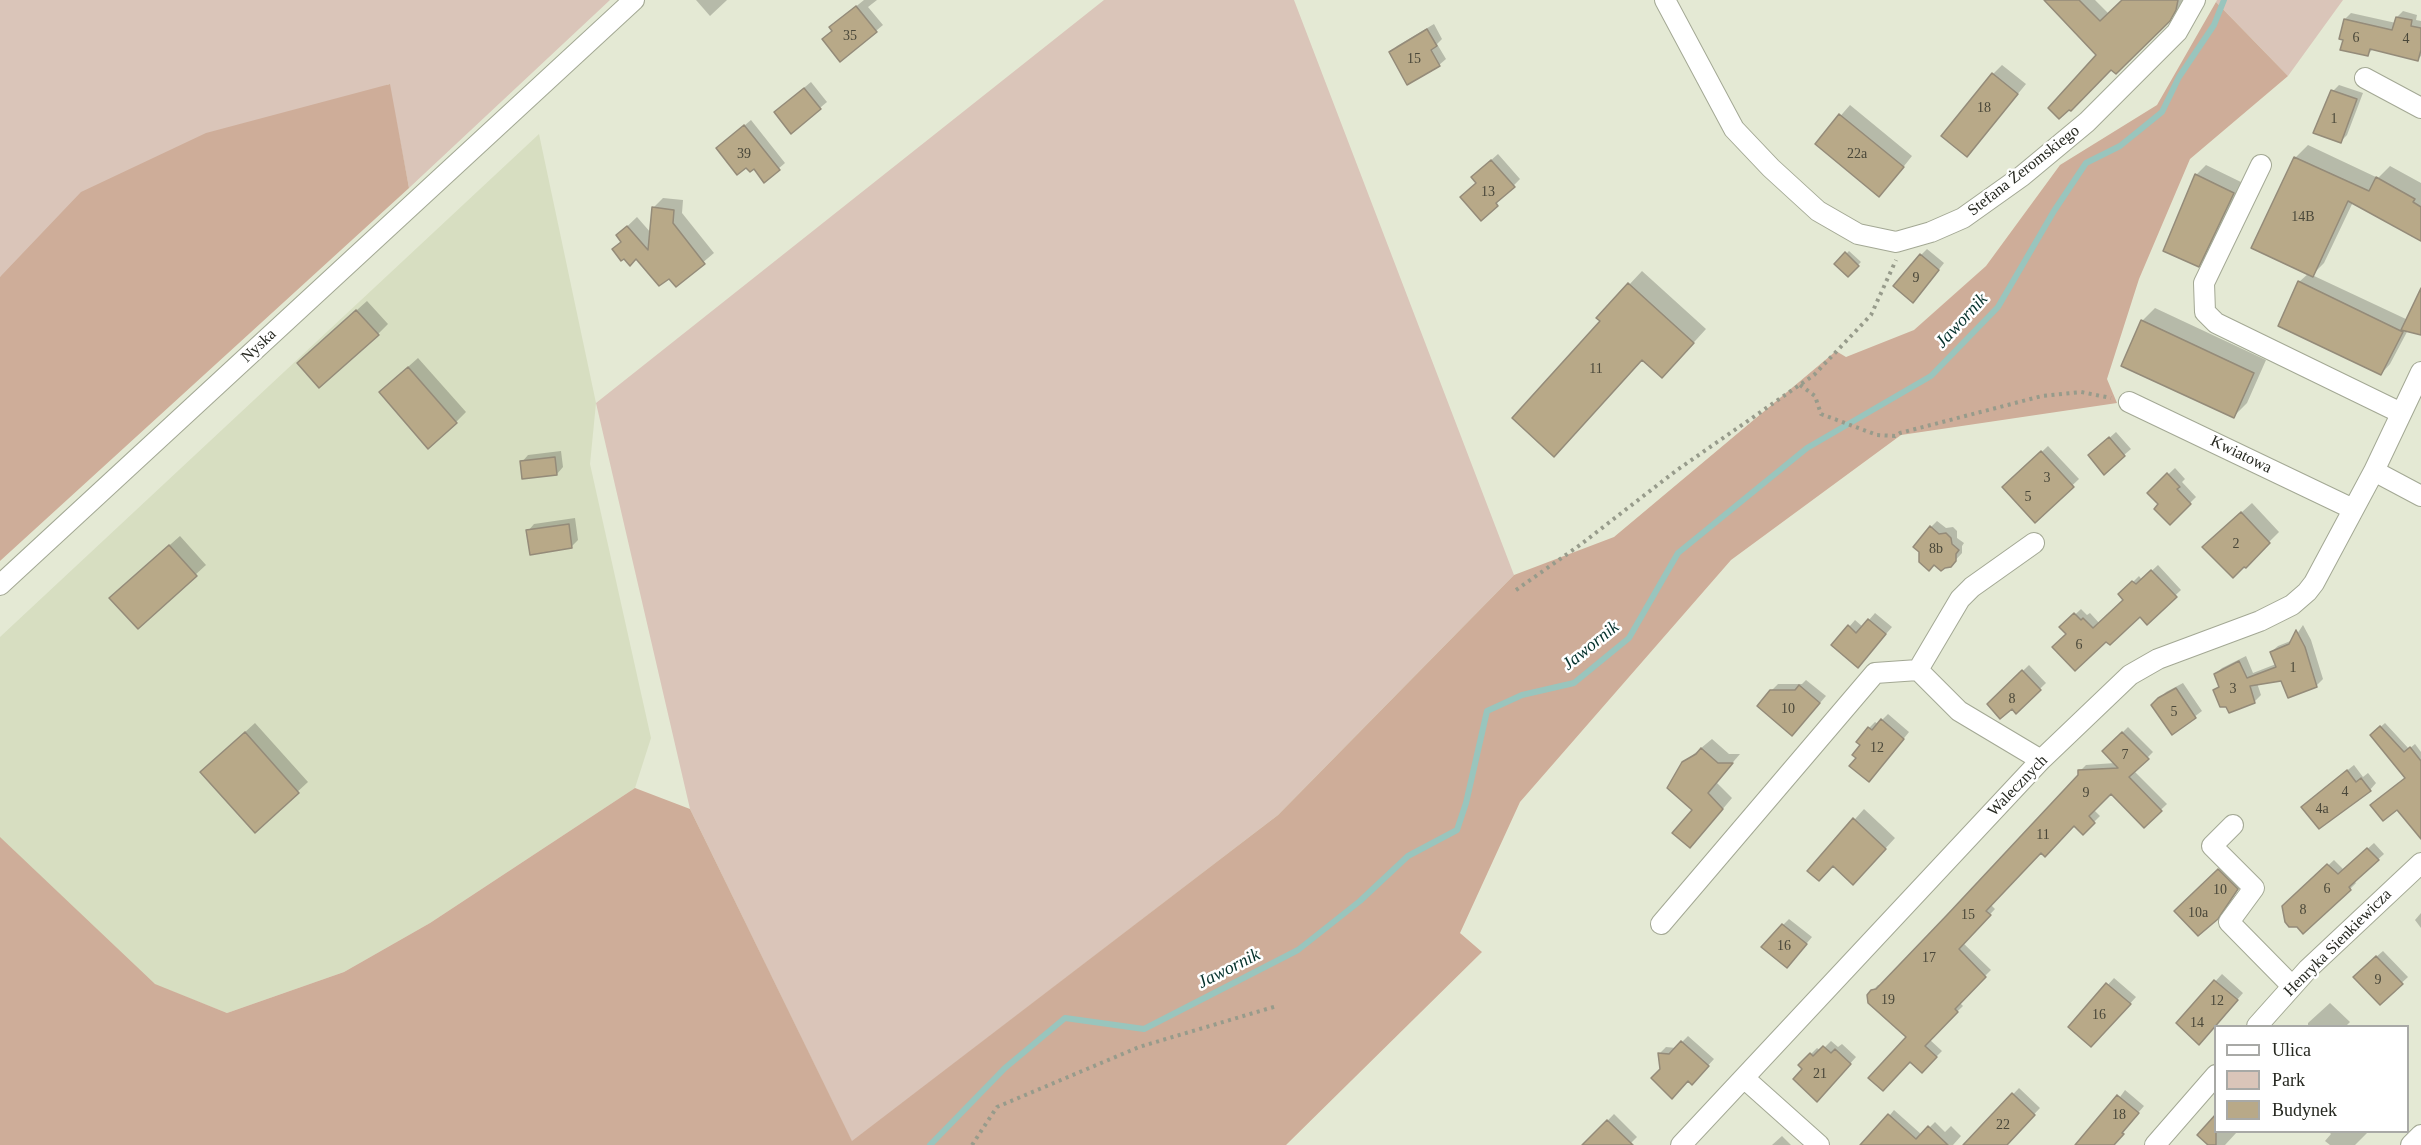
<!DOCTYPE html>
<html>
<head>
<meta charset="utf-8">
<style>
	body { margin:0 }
	#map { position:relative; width:2421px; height:1145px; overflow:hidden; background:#e4e9d4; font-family:Georgia,serif }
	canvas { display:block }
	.legend { position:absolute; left:2214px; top:1025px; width:195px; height:108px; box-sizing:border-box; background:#fff; border:2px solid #a8a9a6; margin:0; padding:8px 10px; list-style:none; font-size:18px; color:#262820 }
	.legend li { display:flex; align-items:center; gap:12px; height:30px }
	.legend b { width:30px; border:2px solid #a8a9a6 }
</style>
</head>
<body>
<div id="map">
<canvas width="2421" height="1145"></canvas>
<ul class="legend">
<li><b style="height:8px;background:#fff"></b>Ulica</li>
<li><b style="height:16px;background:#dac5b9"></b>Park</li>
<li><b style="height:16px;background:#b8a988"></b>Budynek</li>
</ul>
</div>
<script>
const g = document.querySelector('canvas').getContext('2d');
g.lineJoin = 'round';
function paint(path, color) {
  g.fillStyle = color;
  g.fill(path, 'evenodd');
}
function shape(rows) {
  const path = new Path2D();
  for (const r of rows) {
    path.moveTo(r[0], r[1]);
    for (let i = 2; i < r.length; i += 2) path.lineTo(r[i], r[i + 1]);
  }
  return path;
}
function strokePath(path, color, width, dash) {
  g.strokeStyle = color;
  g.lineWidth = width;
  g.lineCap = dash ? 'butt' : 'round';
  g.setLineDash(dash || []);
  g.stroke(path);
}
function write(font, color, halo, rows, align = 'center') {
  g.font = font + ' Georgia,serif';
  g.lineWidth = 5;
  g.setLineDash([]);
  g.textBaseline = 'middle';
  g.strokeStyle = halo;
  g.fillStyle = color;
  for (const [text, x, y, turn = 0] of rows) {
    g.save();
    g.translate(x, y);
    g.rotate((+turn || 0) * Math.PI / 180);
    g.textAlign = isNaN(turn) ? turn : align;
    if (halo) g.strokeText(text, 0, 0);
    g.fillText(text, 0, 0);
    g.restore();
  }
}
const built = shape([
	[539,134,596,403,590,464,651,738,635,788,430,923,344,972,227,1013,153,984,0,838,0,637]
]);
const green = shape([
	[0,0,610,0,409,188,389,84,0,277],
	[1104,0,1294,0,1514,575,1278,815,852,1142,690,809,596,403],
	[2217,0,2343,0,2288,76,2216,2]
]);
const forest = shape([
	[2216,2,2288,76,2190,159,2139,279,2107,379,2117,403,1901,435,1731,560,1520,802,1460,933,1482,952,1286,1145,0,1145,0,837,155,984,227,1013,344,972,430,923,635,788,690,809,852,1141,1278,815,1514,575,1614,537,1836,351,1846,357,1914,330,1986,266,2060,165,2157,105],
	[390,84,409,188,0,561,0,277,81,192,206,133]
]);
const shadow = shape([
	[696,0,727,0,710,16],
	[864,0,877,0,868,7,883,25,841,60,834,30,838,21],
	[2046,0,2095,0,2109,14,2124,0,2183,0,2178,11,2116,72],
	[2403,11,2417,15,2416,20,2421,21,2421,56,2418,59,2374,48,2367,55,2345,19,2351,13,2396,23,2397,17],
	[1434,24,1442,39,1437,44,1446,59,1439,65,1408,83,1391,53,1397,46],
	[2002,65,2026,84,1976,145,1993,74],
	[811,82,827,102,791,132,782,106],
	[2339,85,2363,93,2347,135,2341,141,2333,91],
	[1850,105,1912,156,1889,185,1817,143],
	[751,120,785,163,764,181,754,167,725,142],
	[2308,145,2378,178,2390,166,2421,183,2421,240,2353,202,2324,263,2312,275,2408,320,2421,293,2421,330,2408,330,2390,364,2381,374,2299,282,2309,273,2253,247,2295,158],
	[1498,154,1520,179,1481,219,1478,183,1479,171],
	[2206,165,2243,183,2208,255,2198,265,2196,175],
	[663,198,683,200,682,213,714,253,676,285,669,277,618,235,637,217,651,233,653,208],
	[1927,249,1944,263,1919,295,1921,255],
	[1849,251,1861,262,1848,275,1836,264],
	[1642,271,1706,329,1675,363,1598,318],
	[367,301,388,324,378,334,309,353],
	[2155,308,2266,360,2247,403,2234,416,2142,321],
	[418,358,466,412,456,422,391,382],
	[2116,432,2131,449,2124,455,2097,449],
	[2048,446,2079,479,2035,521,2004,488],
	[561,451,563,467,557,474,522,462,528,455],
	[2175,468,2185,479,2182,482,2196,497,2170,523,2160,504,2149,493],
	[2252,503,2279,532,2245,566,2214,537],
	[575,518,578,540,571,547,528,531,534,524],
	[1937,521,1946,528,1953,527,1957,531,1957,538,1964,543,1962,546,1962,553,1951,565,1931,527],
	[180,536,206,565,138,627,121,588],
	[2158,565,2181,590,2147,622,2140,615,2106,640,2068,634,2062,627,2081,609,2087,615,2090,613,2100,624,2125,600,2120,595,2139,576,2142,580],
	[1875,613,1892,627,1864,660,1849,627,1855,620,1863,627],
	[2303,625,2311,640,2323,679,2316,686,2282,679,2257,683,2261,695,2254,702,2215,690,2220,686,2215,674,2222,668,2246,656,2253,673,2276,664,2271,652,2278,646,2293,640],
	[2029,665,2046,683,2016,712,2012,707,1989,704],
	[1806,680,1826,696,1798,728,1771,691,1778,684,1802,684],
	[2183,683,2202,711,2173,733,2153,705,2166,692],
	[1888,714,1909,732,1875,774,1858,758,1869,728,1875,722,1878,724],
	[255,723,308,782,255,831,212,762],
	[2385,723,2409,749,2415,744,2421,752,2421,821,2406,778,2376,731],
	[2128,727,2153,752,2134,771,2167,804,2144,826,2111,792,2093,809,2100,816,2083,833,2075,824,2041,851,1990,904,1995,909,1963,943,1991,970,1959,1002,1963,1006,1929,1039,1942,1051,1922,1071,1908,1037,1868,995,1878,985,1883,984,2079,775,2080,771,2086,765,2115,763,2104,751],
	[1712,739,1729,754,1740,754,1716,782,1732,798,1700,836,1683,763],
	[2354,765,2363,777,2368,773,2376,783,2370,790,2309,801],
	[1864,809,1895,838,1863,873,1833,865,1809,871],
	[2374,843,2384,854,2354,881,2356,883,2350,889,2303,932,2284,907,2334,860,2344,870],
	[2225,863,2244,882,2217,918,2176,911],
	[2421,913,2421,928,2415,920],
	[1789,919,1812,937,1793,960,1783,925],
	[2383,951,2408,977,2380,1003,2361,970],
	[2222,974,2243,993,2205,1037,2178,1023],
	[2114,978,2136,997,2098,1039,2070,1027],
	[2330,1003,2350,1022,2346,1026,2308,1026,2308,1023],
	[1688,1036,1714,1059,1692,1083,1661,1069,1660,1053,1666,1047,1676,1048],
	[1831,1041,1838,1047,1842,1044,1856,1057,1823,1094,1800,1065,1817,1048,1821,1051],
	[2019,1088,2040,1108,2005,1145,1983,1145,1974,1136],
	[2125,1090,2144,1106,2110,1145,2086,1145],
	[1894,1110,1922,1135,1935,1122,1945,1132,1951,1126,1961,1136,1953,1145,1866,1145],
	[1614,1114,1637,1137,1629,1145,1584,1145],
	[2216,1132,2237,1132,2225,1145,2210,1145],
	[2329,1132,2366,1132,2367,1133,2355,1145,2330,1145,2325,1141,2331,1134],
	[1782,1136,1791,1145,1772,1145]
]);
const stream = shape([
	[930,1145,1005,1068,1065,1018,1144,1029,1298,950,1360,901,1408,856,1457,830,1466,803,1487,711,1522,695,1574,683,1629,638,1678,553,1807,448,1931,376,1998,307,2054,211,2086,163,2120,146,2162,112,2179,77,2214,25,2224,0]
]);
const building = shape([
	[2044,0,2079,0,2100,21,2122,0,2178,0,2176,10,2170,21,2116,74,2111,70,2071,111,2069,110,2059,119,2048,108,2096,55,2044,0],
	[856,6,877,32,840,62,822,39,832,31,829,27,856,6],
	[2396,17,2412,20,2411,26,2421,28,2421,50,2418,61,2370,49,2368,56,2340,50,2343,40,2339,39,2344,19,2392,30,2396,17],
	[1427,29,1437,46,1431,50,1440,66,1407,85,1389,52,1427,29],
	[1992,73,2018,94,1967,157,1941,136,1992,73],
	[804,88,821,109,791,134,774,112,804,88],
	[2331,90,2357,99,2341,143,2313,133,2331,90],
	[1839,114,1904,167,1879,197,1815,144,1839,114],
	[744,125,780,170,764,183,754,169,750,172,746,168,737,175,716,148,744,125],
	[2294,157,2369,191,2376,177,2415,199,2413,202,2421,207,2421,241,2348,201,2313,277,2251,248,2294,157],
	[1491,160,1515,187,1496,203,1498,206,1481,221,1460,197,1476,183,1471,177,1491,160],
	[2195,174,2234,193,2199,267,2163,251,2195,174],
	[652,207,674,210,673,223,705,264,676,287,669,279,659,286,636,259,630,266,624,259,621,261,612,249,621,242,616,235,627,226,648,250,652,207],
	[1845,252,1859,266,1848,277,1834,264,1845,252],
	[1920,254,1939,270,1913,303,1893,286,1920,254],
	[2298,281,2403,332,2381,375,2278,326,2298,281],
	[1628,283,1694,343,1662,378,1642,360,1554,457,1512,418,1600,321,1596,318,1628,283],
	[2421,288,2421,335,2401,330,2421,288],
	[356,310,379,335,319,388,297,363,356,310],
	[2141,320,2254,373,2234,418,2121,366,2141,320],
	[408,367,457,423,428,449,379,392,408,367],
	[2109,437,2125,456,2104,475,2088,455,2109,437],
	[2041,451,2074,487,2035,523,2002,487,2041,451],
	[555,457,557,475,522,479,520,461,555,457],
	[2167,473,2180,487,2177,489,2191,504,2170,525,2154,509,2158,504,2147,493,2167,473],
	[2241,512,2270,543,2246,568,2244,567,2233,578,2202,547,2241,512],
	[569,524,572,548,530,555,526,530,569,524],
	[1930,526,1939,534,1946,533,1951,538,1952,544,1959,550,1956,554,1956,561,1951,567,1945,568,1941,571,1934,565,1929,571,1919,562,1919,552,1913,547,1930,526],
	[169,545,197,576,138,629,109,598,169,545],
	[2151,570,2177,597,2147,625,2140,617,2110,645,2106,642,2075,671,2052,647,2066,634,2059,627,2074,613,2081,620,2083,618,2093,628,2123,600,2118,594,2132,581,2136,584,2151,570],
	[1868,619,1886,634,1858,668,1831,645,1848,625,1856,633,1868,619],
	[2296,630,2305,647,2317,687,2288,698,2281,681,2250,686,2255,703,2229,713,2226,707,2220,707,2213,690,2219,687,2214,674,2239,661,2247,678,2276,667,2270,652,2289,644,2296,630],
	[2022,670,2041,690,2016,714,2012,709,2000,719,1987,704,2022,670],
	[1799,685,1820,703,1792,736,1757,706,1770,690,1795,690,1799,685],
	[2176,688,2196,718,2172,735,2151,705,2158,698,2176,688],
	[1881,719,1904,739,1869,782,1849,766,1856,758,1852,755,1860,745,1856,742,1868,727,1872,730,1881,719],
	[2380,726,2404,752,2410,747,2421,761,2421,839,2397,810,2383,821,2370,805,2405,778,2370,735,2380,726],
	[245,732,299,793,255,833,200,772,245,732],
	[2122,732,2149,759,2129,777,2162,811,2144,828,2111,794,2089,816,2095,823,2083,835,2074,826,2045,857,2041,853,1986,911,1991,915,1959,949,1986,977,1955,1009,1958,1012,1925,1046,1937,1057,1922,1073,1910,1062,1883,1091,1868,1078,1906,1037,1868,1003,1867,995,1871,990,1876,989,1947,915,2078,775,2078,770,2118,768,2102,751,2122,732],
	[1701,748,1718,763,1733,763,1708,793,1723,809,1690,848,1672,833,1692,810,1667,788,1682,762,1696,754,1701,748],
	[2347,770,2356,782,2361,778,2371,791,2319,829,2301,807,2347,770],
	[1853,818,1886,849,1853,885,1833,866,1819,881,1807,871,1853,818],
	[2367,848,2379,860,2349,887,2351,890,2303,934,2297,927,2289,927,2285,922,2282,906,2327,864,2338,874,2367,848],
	[2218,869,2238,889,2218,919,2198,936,2174,911,2218,869],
	[1782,924,1807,944,1787,968,1761,947,1782,924],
	[2376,956,2403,984,2380,1005,2353,977,2376,956],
	[2214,980,2238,1000,2199,1045,2176,1023,2214,980],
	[2106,983,2131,1004,2091,1047,2068,1027,2106,983],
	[1681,1041,1709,1066,1692,1085,1688,1081,1672,1099,1651,1078,1660,1069,1658,1053,1669,1054,1681,1041],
	[1823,1046,1831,1053,1835,1049,1851,1064,1817,1102,1793,1079,1802,1069,1798,1065,1810,1053,1813,1056,1823,1046],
	[2012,1093,2035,1115,2007,1145,1963,1145,2012,1093],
	[2117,1095,2139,1113,2122,1133,2124,1134,2114,1145,2075,1145,2117,1095],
	[1888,1114,1916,1139,1928,1126,1948,1145,1860,1145,1888,1114],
	[2216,1114,2216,1145,2208,1145,2197,1135,2216,1114],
	[1607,1120,1633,1145,1582,1145,1607,1120]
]);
const path = shape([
	[1800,385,1815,396,1821,414,1877,435,1895,436,1900,433,2042,396,2081,392,2111,398],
	[1516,590,1580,545,1677,470,1814,375,1871,315,1896,260],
	[972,1145,997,1107,1139,1047,1277,1006]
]);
const minor = shape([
	[1665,0,1734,129,1771,168,1818,211,1858,234,1896,242,1931,232,1963,218,2022,176,2087,122,2177,32,2195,0],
	[2365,78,2421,108],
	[2261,165,2204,283,2205,312,2216,323,2401,413],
	[2129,402,2353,509],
	[2374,471,2421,496],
	[0,585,634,0],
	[1918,670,1960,599,1972,587,2034,543],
	[2233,825,2212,846,2254,888,2229,922,2292,986],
	[1661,924,1875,673,1918,670,1959,711,2041,760],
	[2257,1026,2308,969,2421,863],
	[1744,1078,1819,1145],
	[1681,1145,2041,760,2130,675,2158,659,2260,621,2292,605,2307,592,2314,583,2374,471,2421,372],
	[2155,1145,2216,1075],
	[2411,1145,2421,1135]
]);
const numberNames = [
	["35",850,36],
	["6",2356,38],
	["4",2406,39],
	["15",1414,59],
	["18",1984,108],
	["1",2334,119],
	["39",744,154],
	["22a",1857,154],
	["13",1488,192],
	["14B",2303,217],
	["9",1916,278],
	["11",1596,369],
	["3",2047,478],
	["5",2028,497],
	["2",2236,544],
	["8b",1936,549],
	["6",2079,645],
	["1",2293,668],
	["3",2233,689],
	["8",2012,699],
	["10",1788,709],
	["5",2174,712],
	["12",1877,748],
	["7",2125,755],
	["4",2345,792],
	["9",2086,793],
	["4a",2322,809],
	["11",2043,835],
	["6",2327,889],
	["10",2220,890],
	["8",2303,910],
	["10a",2198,913],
	["15",1968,915],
	["16",1784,946],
	["17",1929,958],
	["9",2378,980],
	["19",1888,1000],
	["12",2217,1001],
	["16",2099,1015],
	["14",2197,1023],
	["21",1820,1074],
	["18",2119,1115],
	["22",2003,1125]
];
const streetNames = [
	["Stefana Żeromskiego",2024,171,-38],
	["Nyska",259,346,-43],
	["Kwiatowa",2241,455,26],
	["Walecznych",2018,786,-46],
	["Henryka Sienkiewicza",2338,943,-45]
];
const waterNames = [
	["Jawornik",1962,321,-47],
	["Jawornik",1591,646,-39],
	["Jawornik",1229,969,-27]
];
paint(built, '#d7dec1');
paint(green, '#dac5b9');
paint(forest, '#cead99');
paint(shadow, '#0003');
strokePath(stream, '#99c5bd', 6);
paint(building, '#b8a988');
strokePath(building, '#948b79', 1.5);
strokePath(minor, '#a3a894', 22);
strokePath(path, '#979b8b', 4, [3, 4.5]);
strokePath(minor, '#fff', 20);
write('14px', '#4a483a', null, numberNames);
write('16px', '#262820', '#fff', streetNames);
write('italic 18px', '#06322d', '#fff', waterNames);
</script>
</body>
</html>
